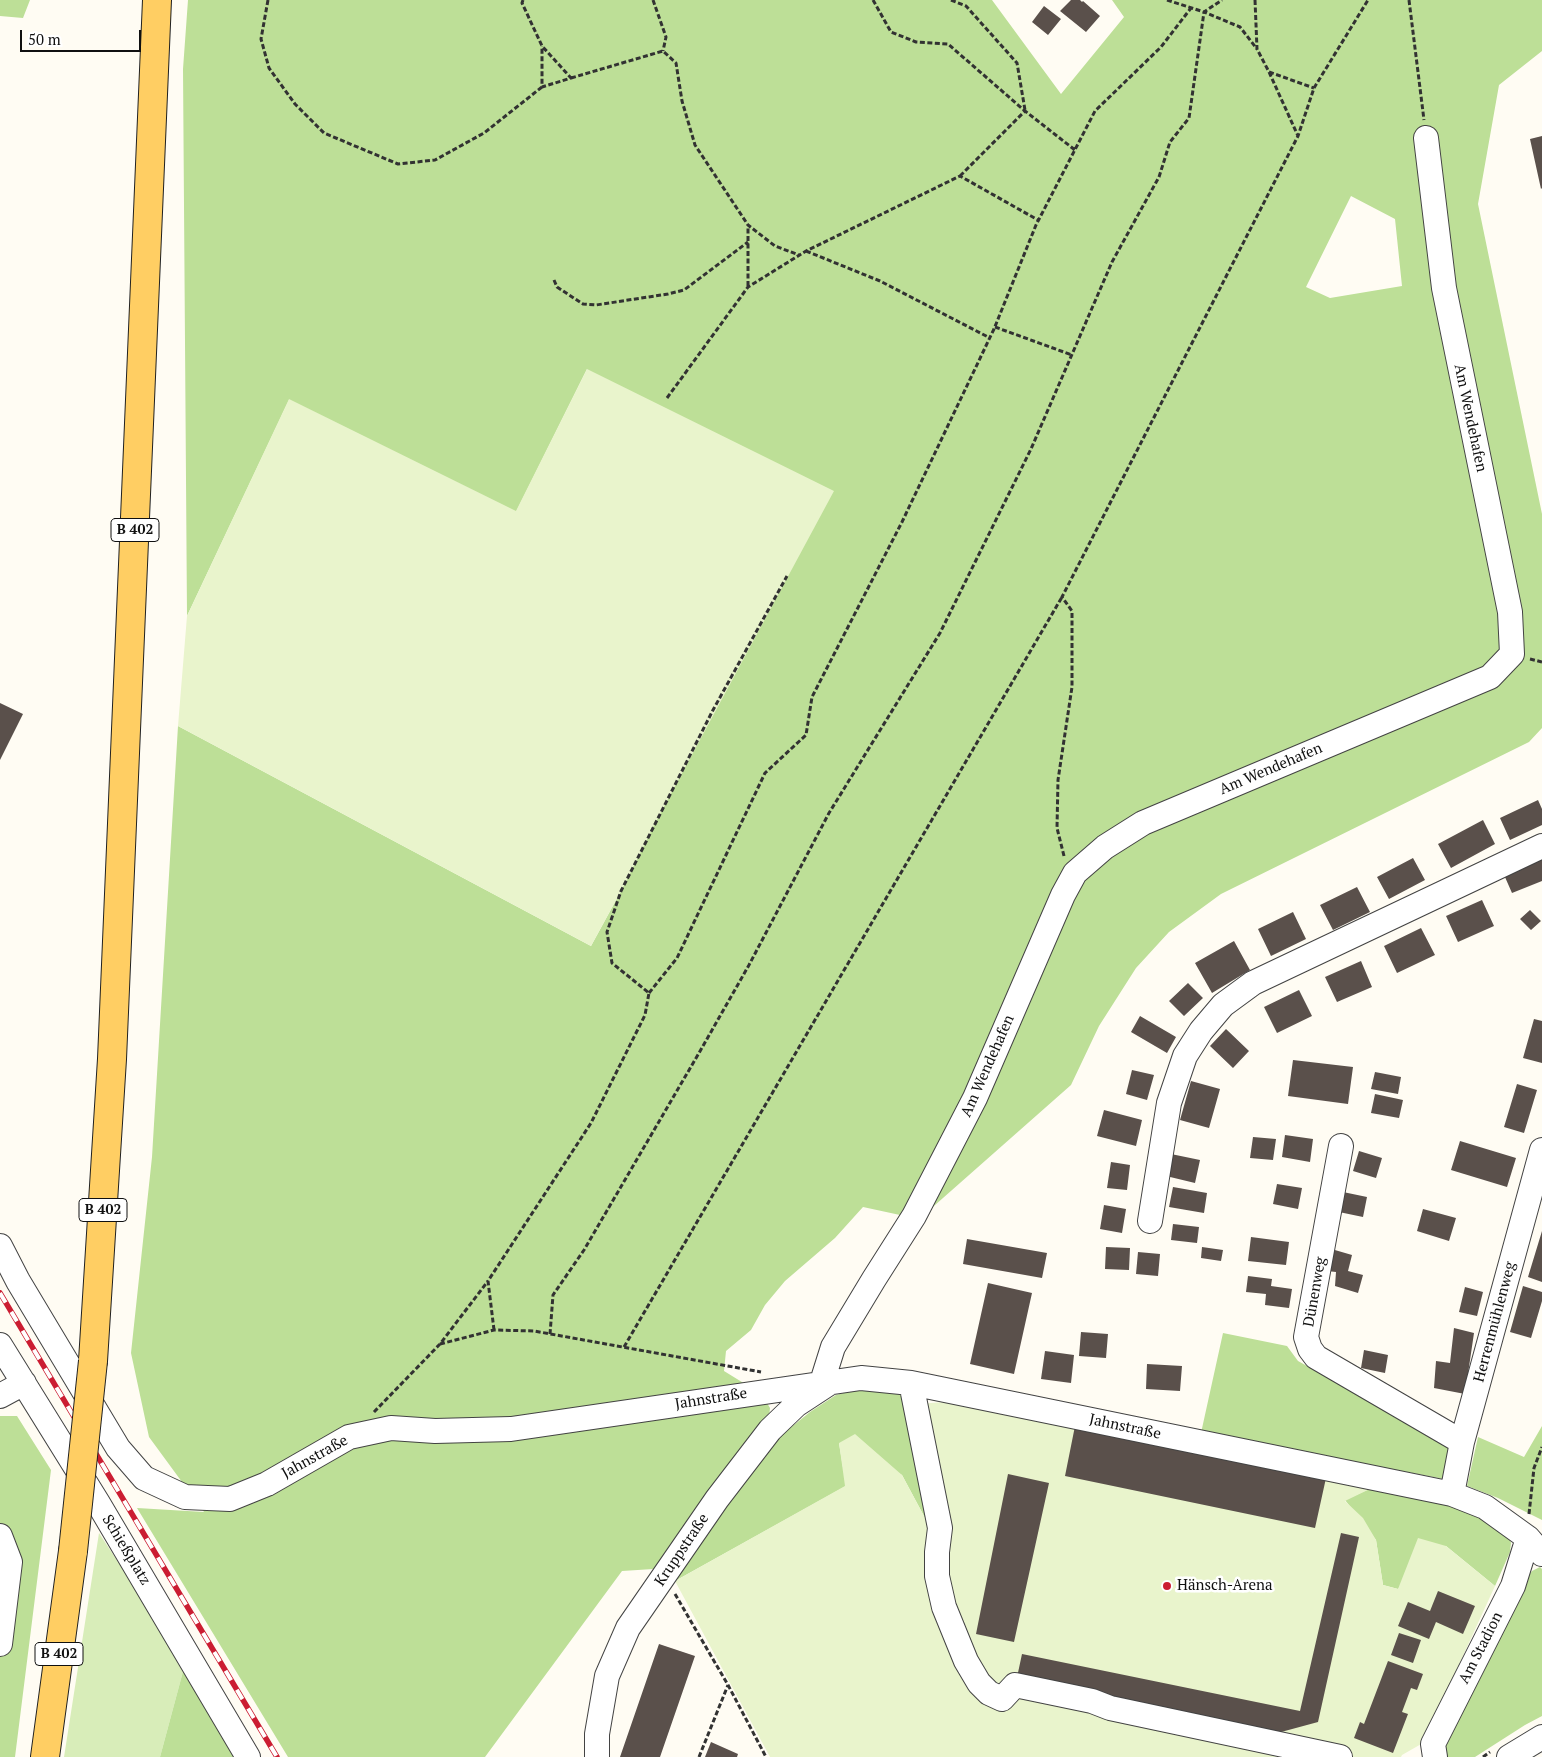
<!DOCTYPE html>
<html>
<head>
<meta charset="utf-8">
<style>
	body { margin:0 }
	#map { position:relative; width:1542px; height:1757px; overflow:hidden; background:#fffcf3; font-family:"PT Serif",serif }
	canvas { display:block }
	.scale { position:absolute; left:20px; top:30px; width:121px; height:22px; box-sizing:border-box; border:2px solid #101010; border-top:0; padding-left:6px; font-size:15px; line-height:18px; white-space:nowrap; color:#101010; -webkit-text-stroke:4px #fff; paint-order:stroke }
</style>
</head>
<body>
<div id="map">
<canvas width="1542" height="1757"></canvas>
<div class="scale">50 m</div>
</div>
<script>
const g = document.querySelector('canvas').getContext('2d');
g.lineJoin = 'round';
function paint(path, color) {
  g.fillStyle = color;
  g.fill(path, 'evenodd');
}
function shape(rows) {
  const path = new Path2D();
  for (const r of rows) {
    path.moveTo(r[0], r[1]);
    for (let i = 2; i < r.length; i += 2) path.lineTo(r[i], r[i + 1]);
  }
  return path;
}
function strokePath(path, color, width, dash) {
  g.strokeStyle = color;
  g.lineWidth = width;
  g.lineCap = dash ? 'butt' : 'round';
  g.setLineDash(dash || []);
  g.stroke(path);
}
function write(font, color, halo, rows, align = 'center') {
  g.font = font + ' "PT Serif",serif';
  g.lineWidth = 5;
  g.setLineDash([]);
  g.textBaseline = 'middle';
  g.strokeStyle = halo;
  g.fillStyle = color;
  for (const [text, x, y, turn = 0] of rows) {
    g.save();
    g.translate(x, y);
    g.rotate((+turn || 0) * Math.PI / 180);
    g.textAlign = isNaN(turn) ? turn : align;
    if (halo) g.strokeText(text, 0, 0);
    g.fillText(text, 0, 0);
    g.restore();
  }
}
const green = shape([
	[99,1533,185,1664,160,1757,64,1757]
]);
const forest = shape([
	[0,0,30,0,23,18,0,16],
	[188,0,992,0,1061,94,1124,17,1112,0,1542,0,1542,51,1499,85,1478,204,1542,514,1542,728,1529,742,1221,894,1169,932,1136,968,1099,1026,1071,1085,926,1213,914,1216,900,1215,863,1207,835,1238,785,1281,765,1305,751,1330,726,1351,724,1371,750,1387,764,1398,770,1408,769,1417,784,1433,810,1412,836,1395,854,1390,896,1390,916,1404,937,1515,925,1518,902,1475,839,1443,846,1486,675,1581,669,1568,622,1571,485,1757,288,1757,137,1508,204,1512,149,1437,131,1353,152,1157,178,726,591,946,621,891,652,829,587,369,516,512,289,400,187,616,183,69],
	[1351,196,1395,219,1402,286,1330,298,1306,287],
	[1223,1333,1287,1346,1298,1361,1450,1446,1444,1479,1201,1433],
	[0,1416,17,1416,51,1470,15,1757,0,1757],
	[1542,1426,1542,1520,1498,1498,1467,1486,1478,1437,1524,1457],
	[1378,1485,1481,1515,1508,1534,1511,1543,1510,1552,1495,1586,1446,1546,1398,1589,1383,1585,1376,1540,1345,1500],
	[1540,1567,1542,1569,1542,1716,1525,1725,1475,1757,1444,1757,1443,1746,1521,1586,1532,1571],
	[185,1664,236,1757,160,1757]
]);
const pitch = shape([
	[587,369,834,491,652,829,621,891,591,946,178,726,187,616,289,399,516,511],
	[946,1402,971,1403,1378,1485,1345,1501,1363,1518,1376,1540,1383,1585,1398,1589,1418,1538,1446,1546,1495,1586,1423,1743,1402,1755,1401,1757,770,1757,675,1581,845,1486,839,1443,855,1434,902,1475,925,1518,937,1515,916,1404]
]);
const building = shape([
	[1071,0,1080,0,1082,2,1083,1,1100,16,1086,32,1060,11],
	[1044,6,1061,19,1048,35,1032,22],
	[1542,136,1542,188,1541,189,1530,139],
	[0,703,23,714,0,760],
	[1538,800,1542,809,1542,825,1510,840,1500,818],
	[1483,820,1495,844,1451,868,1438,844],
	[1542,853,1542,881,1512,893,1501,868],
	[1413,858,1425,880,1389,899,1377,877],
	[1357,887,1370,912,1333,930,1320,905],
	[1482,900,1494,926,1458,942,1446,916],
	[1530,910,1541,921,1531,930,1520,919],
	[1293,912,1306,939,1271,956,1258,929],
	[1421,928,1435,955,1397,973,1384,946],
	[1234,941,1250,970,1212,993,1195,963],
	[1361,961,1372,987,1337,1002,1325,977],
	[1188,983,1203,998,1184,1016,1169,1001],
	[1299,990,1312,1016,1277,1033,1264,1007],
	[1140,1016,1176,1037,1167,1053,1131,1032],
	[1534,1019,1542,1021,1542,1063,1523,1058],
	[1226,1029,1249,1051,1233,1068,1210,1046],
	[1293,1060,1353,1067,1348,1104,1288,1096],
	[1132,1070,1154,1075,1147,1100,1126,1094],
	[1375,1072,1401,1077,1398,1094,1371,1089],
	[1191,1081,1220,1089,1209,1128,1180,1120],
	[1517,1084,1537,1090,1524,1133,1504,1127],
	[1375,1094,1403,1100,1399,1118,1371,1113],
	[1104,1110,1142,1120,1136,1146,1097,1136],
	[1285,1135,1313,1139,1310,1162,1282,1157],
	[1253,1137,1276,1139,1273,1160,1250,1158],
	[1460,1141,1516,1158,1507,1187,1451,1170],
	[1359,1151,1382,1158,1376,1178,1353,1171],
	[1171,1154,1200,1160,1195,1183,1166,1176],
	[1111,1162,1130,1165,1127,1190,1107,1188],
	[1277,1184,1302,1188,1298,1209,1273,1204],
	[1173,1187,1207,1193,1204,1213,1169,1207],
	[1343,1192,1367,1197,1363,1217,1339,1212],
	[1104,1205,1126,1209,1122,1233,1100,1229],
	[1423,1209,1456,1218,1449,1241,1417,1231],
	[1173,1224,1199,1227,1197,1243,1171,1240],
	[1542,1231,1542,1282,1528,1277],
	[1251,1237,1289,1242,1286,1265,1248,1261],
	[967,1239,1047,1253,1042,1278,963,1264],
	[1106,1247,1130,1248,1129,1270,1105,1269],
	[1202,1247,1223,1250,1221,1261,1201,1258],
	[1328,1248,1352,1255,1348,1271,1363,1275,1358,1293,1335,1286,1336,1272,1327,1271],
	[1138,1252,1160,1254,1158,1276,1136,1274],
	[1248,1276,1272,1279,1271,1286,1292,1289,1289,1308,1265,1305,1266,1294,1246,1292],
	[988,1283,1032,1293,1014,1374,970,1364],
	[1523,1286,1542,1292,1542,1301,1531,1338,1510,1332],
	[1465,1287,1483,1292,1477,1316,1459,1312],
	[1454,1328,1474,1333,1465,1394,1434,1388,1436,1361,1450,1363],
	[1081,1332,1108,1334,1106,1358,1079,1356],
	[1364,1350,1388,1355,1385,1373,1361,1368],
	[1045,1351,1074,1355,1071,1383,1041,1379],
	[1147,1364,1182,1366,1180,1391,1146,1389],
	[1075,1426,1326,1478,1315,1528,1065,1476],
	[1008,1474,1049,1483,1014,1642,976,1634],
	[1341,1533,1359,1537,1318,1722,1270,1735,1016,1682,1022,1654,1300,1711],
	[1438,1591,1475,1606,1463,1634,1436,1622,1429,1639,1398,1626,1408,1602,1430,1611],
	[1399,1633,1421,1640,1413,1663,1391,1655],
	[659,1644,695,1656,660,1757,620,1757],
	[1388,1661,1423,1674,1417,1690,1411,1688,1402,1712,1408,1714,1393,1753,1354,1738,1360,1722,1364,1724],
	[711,1742,738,1754,737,1757,705,1757]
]);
const path = shape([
	[268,0,261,39,269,68,295,104,324,133,398,164,435,160,484,133,542,87],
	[523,0,522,3,542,46,571,78,542,87,542,46],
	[653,0,666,37,663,51],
	[873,0,891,32,916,42,948,44,1025,111],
	[951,0,966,6,1017,63,1025,110],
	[1167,0,1204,12,1222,0],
	[1255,0,1257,49,1269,72,1314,88],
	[1409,0,1424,120],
	[1269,72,1298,136],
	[571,78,663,51,676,63,682,101,695,145,748,225,775,246,799,255],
	[960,176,1025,111,1075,150],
	[806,251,880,281,990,338],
	[554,280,557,287,583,304,596,305,668,294,684,290,748,242],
	[748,286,748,225],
	[995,327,1072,355],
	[667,398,748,287,806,251,960,176,1038,220],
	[1530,659,1542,662],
	[1064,856,1057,828,1058,780,1072,687,1072,611,1062,597,1298,136,1314,88,1368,0],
	[649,993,677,958,765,773,806,735,812,697,902,522,994,329,1036,225,1095,111,1161,47,1191,8],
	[494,1330,488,1281,591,1123,645,1015,649,993,612,963,607,932,621,891,713,710,787,576],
	[550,1334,553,1295,584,1250,699,1053,749,965,829,813,940,633,1031,449,1112,262,1159,177,1170,142,1189,118,1204,12,1240,27,1257,49],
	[440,1344,494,1330,534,1331,761,1372],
	[624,1347,1062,597],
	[374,1412,440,1344,488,1281],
	[1529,1514,1534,1468,1542,1447],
	[675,1594,728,1685,766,1757],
	[699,1757,728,1685],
	[1483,1757,1490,1752]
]);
const minor = shape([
	[1341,1146,1306,1337,1310,1349,1316,1357,1462,1442],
	[1150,1221,1169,1103,1185,1056,1201,1031,1223,1005,1253,983,1542,846],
	[0,1246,18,1281,118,1448,144,1478,185,1497,230,1499,267,1484,349,1437,391,1428,435,1431,511,1429,861,1378,911,1383,1452,1494,1485,1507,1528,1538,1542,1554],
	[0,1345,98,1503,248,1757],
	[822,1382,833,1347,874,1279,914,1216,975,1098,1063,895,1075,873,1105,847,1143,823,1490,677,1512,654,1510,612,1444,288,1426,138],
	[911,1383,940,1528,937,1552,937,1576,944,1607,966,1661,979,1683,989,1693,1002,1699,1015,1685,1092,1701,1110,1708,1340,1757],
	[0,1396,24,1383],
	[1452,1494,1462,1442,1542,1150],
	[0,1536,10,1562,0,1644],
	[597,1757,597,1734,607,1676,628,1628,717,1499,770,1430,796,1405,828,1384],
	[1435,1757,1433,1744,1513,1586,1528,1538],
	[1509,1757,1542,1737]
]);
const major = shape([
	[93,1361,112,1059,157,0],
	[45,1757,73,1551]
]);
const rail = shape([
	[0,1293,277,1757]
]);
const majorBridge = shape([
	[73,1551,93,1361]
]);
const markers = [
	[1167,1586,5,"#cb1d32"]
];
const shields = [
	[135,530,48],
	[103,1210,48],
	[59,1654,48]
];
const shieldNames = [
	["B 402",135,530],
	["B 402",103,1210],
	["B 402",59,1654]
];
const streetNames = [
	["Am Wendehafen",1470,418,78],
	["Am Wendehafen",1271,769,-23],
	["Am Wendehafen",988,1066,-66],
	["Dünenweg",1315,1292,-80],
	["Herrenmühlenweg",1495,1322,-75],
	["Jahnstraße",711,1399,-9],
	["Jahnstraße",1125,1427,12],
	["Jahnstraße",315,1457,-29],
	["Schießplatz",126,1550,59],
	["Kruppstraße",682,1550,-56],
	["Am Stadion",1481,1648,-63]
];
const poiNames = [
	["Hänsch-Arena",1177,1586]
];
paint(green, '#d8edb9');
paint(forest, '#bddf97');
paint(pitch, '#e9f4cc');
paint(building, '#5a504b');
strokePath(minor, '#434343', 26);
strokePath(major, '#212121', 30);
strokePath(path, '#323232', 3, [5, 2.5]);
strokePath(minor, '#fff', 24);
strokePath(major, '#ffce63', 28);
strokePath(rail, '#cb1d32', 5.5);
strokePath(rail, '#fff', 4, [11]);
strokePath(majorBridge, '#212121', 30, []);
strokePath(majorBridge, '#ffce63', 28);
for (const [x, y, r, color] of markers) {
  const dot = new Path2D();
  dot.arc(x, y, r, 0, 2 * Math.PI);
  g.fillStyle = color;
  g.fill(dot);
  strokePath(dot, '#fff', 2);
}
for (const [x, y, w] of shields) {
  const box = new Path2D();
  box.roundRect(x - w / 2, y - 11.5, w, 23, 4);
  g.fillStyle = '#fff';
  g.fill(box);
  strokePath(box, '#101010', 1);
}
write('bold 14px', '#101010', null, shieldNames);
write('15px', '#101010', '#fff', streetNames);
write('15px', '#101010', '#fff', poiNames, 'left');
</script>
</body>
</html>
